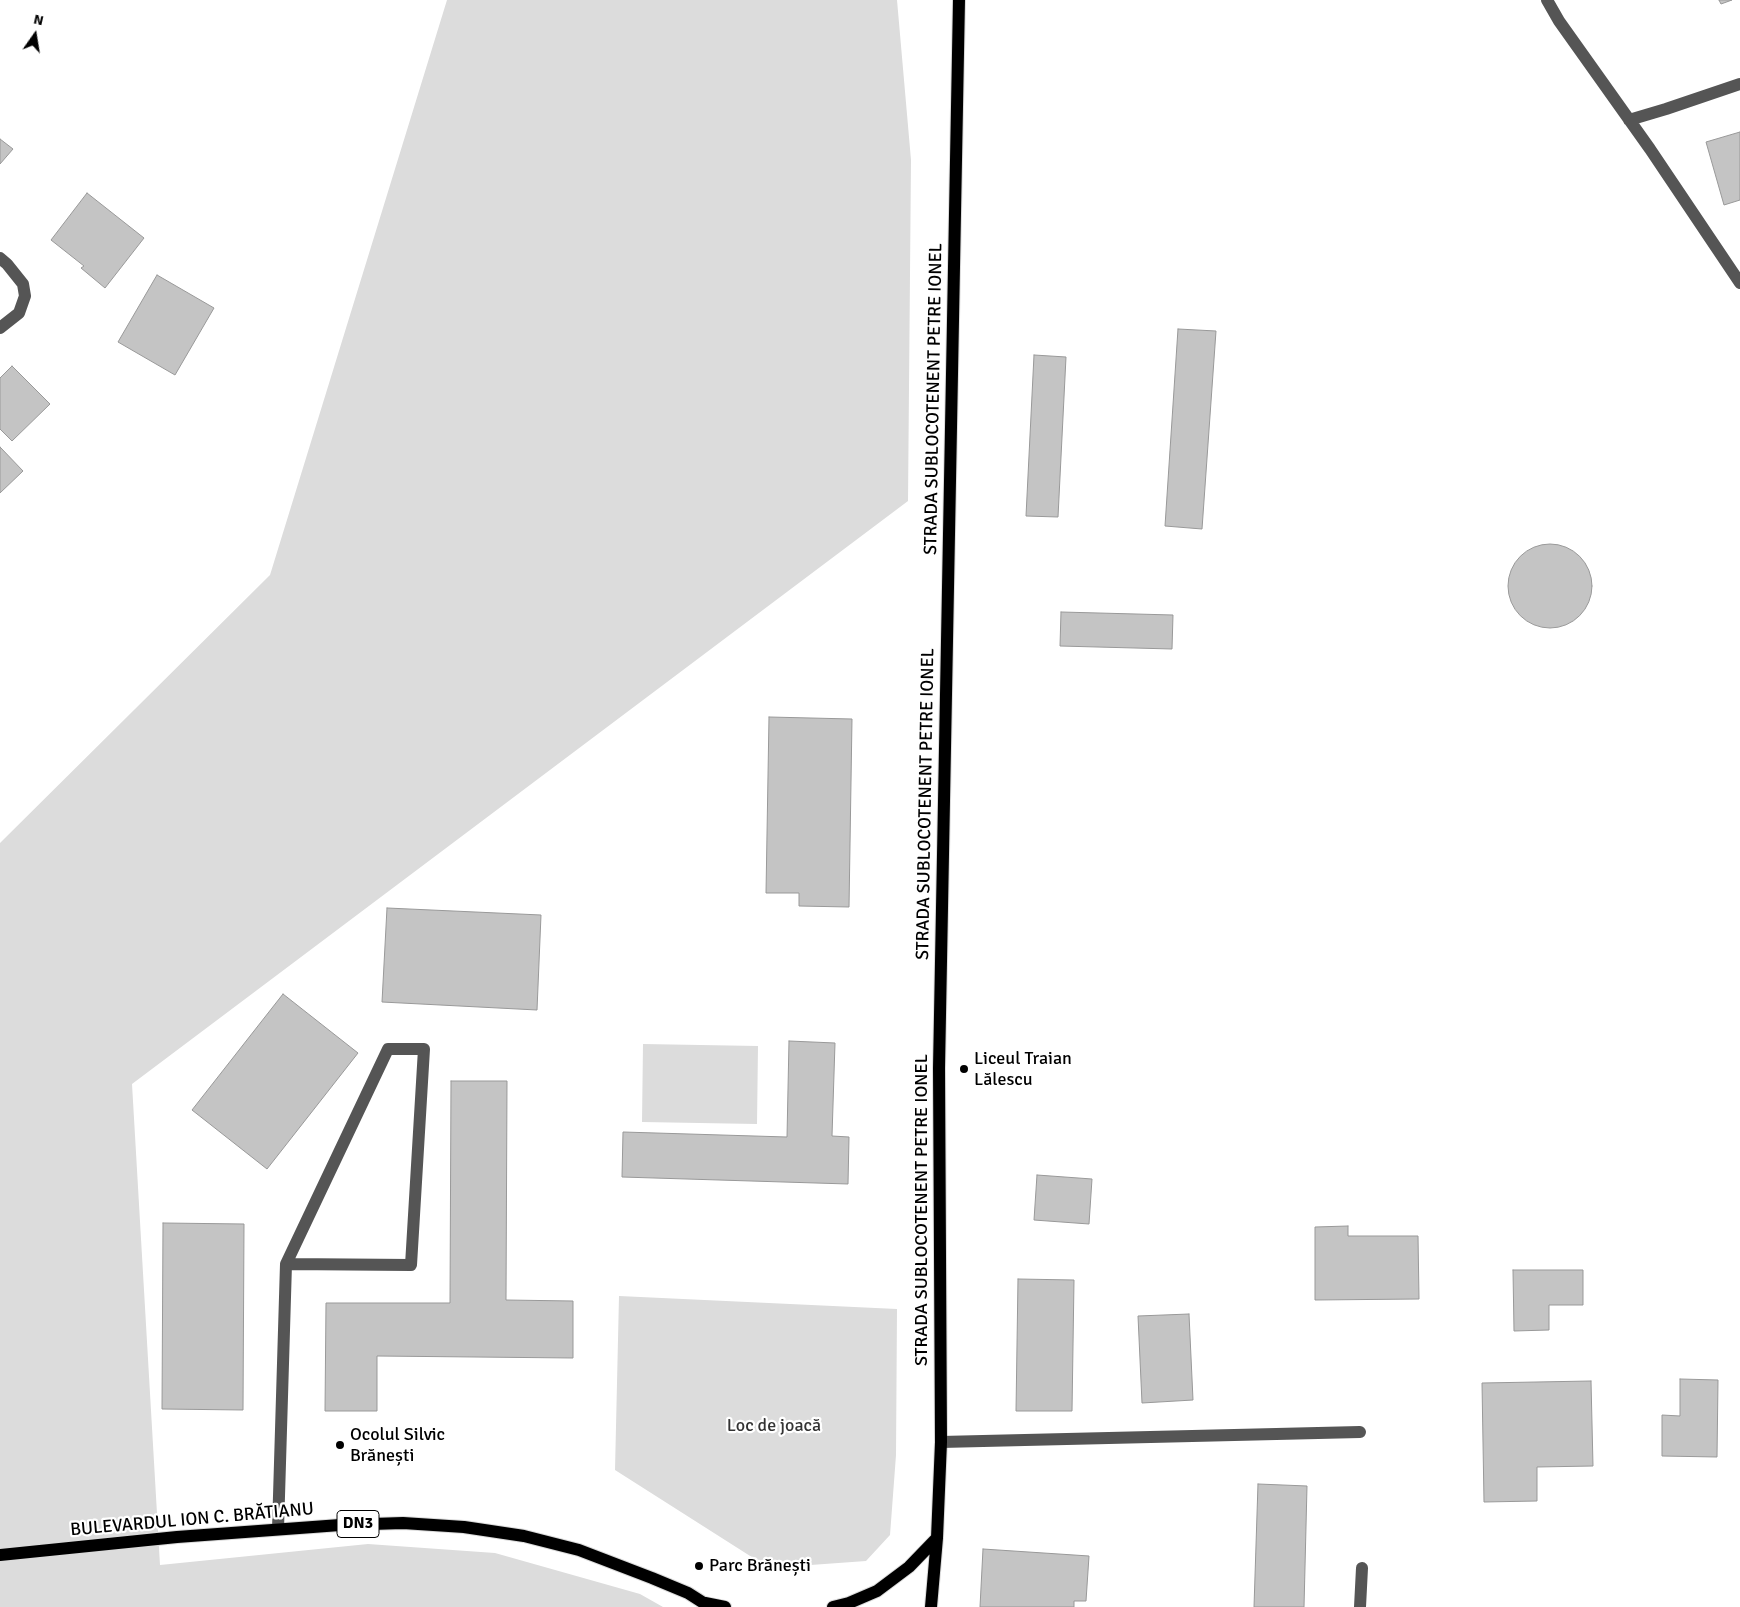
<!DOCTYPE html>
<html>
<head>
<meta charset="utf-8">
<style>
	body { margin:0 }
	#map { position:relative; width:1740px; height:1607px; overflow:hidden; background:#fff; font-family:Signika,sans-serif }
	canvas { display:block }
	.north { position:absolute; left:10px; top:10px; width:50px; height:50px; -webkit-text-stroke:4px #fff; paint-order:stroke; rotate:13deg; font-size:14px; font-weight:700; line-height:20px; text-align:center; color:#000 }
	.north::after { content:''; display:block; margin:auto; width:18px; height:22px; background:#000; clip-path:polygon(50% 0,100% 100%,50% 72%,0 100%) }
</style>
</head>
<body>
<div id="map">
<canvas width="1740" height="1607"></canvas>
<div class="north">N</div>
</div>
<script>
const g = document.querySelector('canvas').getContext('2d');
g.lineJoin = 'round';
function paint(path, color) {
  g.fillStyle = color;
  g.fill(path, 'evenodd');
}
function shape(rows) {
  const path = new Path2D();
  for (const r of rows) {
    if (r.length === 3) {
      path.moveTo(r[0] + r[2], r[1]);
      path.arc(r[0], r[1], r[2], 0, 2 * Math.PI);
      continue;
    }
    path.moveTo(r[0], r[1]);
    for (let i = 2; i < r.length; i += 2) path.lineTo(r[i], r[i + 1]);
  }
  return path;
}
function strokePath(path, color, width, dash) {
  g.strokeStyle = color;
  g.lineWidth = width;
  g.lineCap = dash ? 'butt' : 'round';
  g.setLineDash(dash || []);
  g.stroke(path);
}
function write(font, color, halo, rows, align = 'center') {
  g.font = font + ' Signika,sans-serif';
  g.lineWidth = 4.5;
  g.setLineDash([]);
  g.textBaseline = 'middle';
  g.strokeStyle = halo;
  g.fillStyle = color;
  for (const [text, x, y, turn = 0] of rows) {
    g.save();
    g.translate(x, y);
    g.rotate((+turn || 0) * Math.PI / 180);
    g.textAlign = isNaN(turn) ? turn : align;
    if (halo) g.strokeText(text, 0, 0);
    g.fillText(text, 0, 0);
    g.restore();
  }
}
const green = shape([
	[447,0,897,0,911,160,908,501,132,1084,160,1565,368,1544,495,1553,640,1594,663,1607,0,1607,0,843,270,575],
	[643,1044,758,1046,757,1124,642,1122],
	[619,1296,897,1309,896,1455,890,1535,866,1561,769,1568,615,1470]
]);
const building = shape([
	[1719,0,1732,0,1721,4,1719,0],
	[1740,132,1740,200,1724,205,1706,142,1740,132],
	[0,139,13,149,0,164,0,139],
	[87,193,144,238,105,288,81,268,84,266,51,240,87,193],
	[157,275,214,308,175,375,118,342,157,275],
	[1178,329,1216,331,1202,529,1165,526,1178,329],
	[1034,355,1066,357,1058,517,1026,516,1034,355],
	[12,366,50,404,12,441,0,429,0,378,12,366],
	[0,447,23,471,0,493,0,447],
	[1550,586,42],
	[1061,612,1173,615,1172,649,1060,646,1061,612],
	[769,717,852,719,849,907,799,906,799,893,766,893,769,717],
	[387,908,541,915,537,1010,382,1002,387,908],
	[283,994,358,1053,267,1169,192,1110,283,994],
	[789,1041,835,1043,832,1136,849,1137,848,1184,622,1177,623,1132,787,1137,789,1041],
	[451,1081,507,1081,506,1300,573,1301,573,1358,377,1356,377,1411,325,1411,326,1303,450,1303,451,1081],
	[1037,1175,1092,1179,1089,1224,1034,1220,1037,1175],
	[163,1223,244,1224,243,1410,162,1409,163,1223],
	[1348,1226,1348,1236,1418,1236,1419,1299,1315,1300,1315,1227,1348,1226],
	[1513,1270,1583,1270,1583,1305,1549,1305,1549,1330,1514,1331,1513,1270],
	[1018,1279,1074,1280,1072,1411,1016,1411,1018,1279],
	[1189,1314,1193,1400,1142,1403,1138,1316,1189,1314],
	[1680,1379,1718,1380,1717,1457,1662,1456,1662,1415,1680,1416,1680,1379],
	[1591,1381,1593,1466,1537,1467,1537,1501,1484,1502,1482,1383,1591,1381],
	[1258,1484,1307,1486,1304,1607,1254,1607,1258,1484],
	[983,1549,1089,1556,1086,1601,1074,1601,1074,1607,980,1607,983,1549]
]);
const minor = shape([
	[1547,0,1559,21,1650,149,1740,283],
	[1629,120,1666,109,1740,84],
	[0,258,7,264,23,284,25,296,19,313,0,328],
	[941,1442,1360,1432],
	[278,1529,286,1264,388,1049,424,1049,411,1265,286,1264],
	[1360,1607,1362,1568]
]);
const major = shape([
	[0,1555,177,1537,340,1525,403,1523,464,1527,524,1536,579,1550,652,1578,688,1593,710,1607],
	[705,1603,725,1607],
	[833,1607,849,1603,877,1591,909,1567,937,1538],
	[931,1607,937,1538,941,1442,939,1068,959,0]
]);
const markers = [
	[964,1069,5,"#000"],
	[340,1445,5,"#000"],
	[699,1566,5,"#000"]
];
const shields = [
	[358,1524,42]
];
const shieldNames = [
	["DN3",358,1524]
];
const streetNames = [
	["STRADA SUBLOCOTENENT PETRE IONEL",934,399,-89],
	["STRADA SUBLOCOTENENT PETRE IONEL",926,804,-89],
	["STRADA SUBLOCOTENENT PETRE IONEL",922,1210,-90],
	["BULEVARDUL ION C. BRĂTIANU",192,1520,-5]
];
const poiNames = [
	["Liceul Traian",974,1059],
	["Lălescu",974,1080],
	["Ocolul Silvic",350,1435],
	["Brănești",350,1456],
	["Parc Brănești",709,1566]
];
const parkNames = [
	["Loc de joacă",774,1426]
];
paint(green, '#dcdcdc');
paint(building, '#c4c4c4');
strokePath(building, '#999', 1);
strokePath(major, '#dbdbdb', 14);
strokePath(minor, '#555', 12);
strokePath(major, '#000', 12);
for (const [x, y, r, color] of markers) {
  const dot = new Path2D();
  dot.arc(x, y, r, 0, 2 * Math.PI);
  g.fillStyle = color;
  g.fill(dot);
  strokePath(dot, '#fff', 2);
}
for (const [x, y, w] of shields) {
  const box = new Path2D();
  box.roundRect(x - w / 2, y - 13.5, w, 27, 4);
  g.fillStyle = '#fff';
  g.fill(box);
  strokePath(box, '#000', 1);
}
write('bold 16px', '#000', null, shieldNames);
write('18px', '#000', '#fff', streetNames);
write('18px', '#000', '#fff', poiNames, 'left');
write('18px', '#333', '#fff', parkNames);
</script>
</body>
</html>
